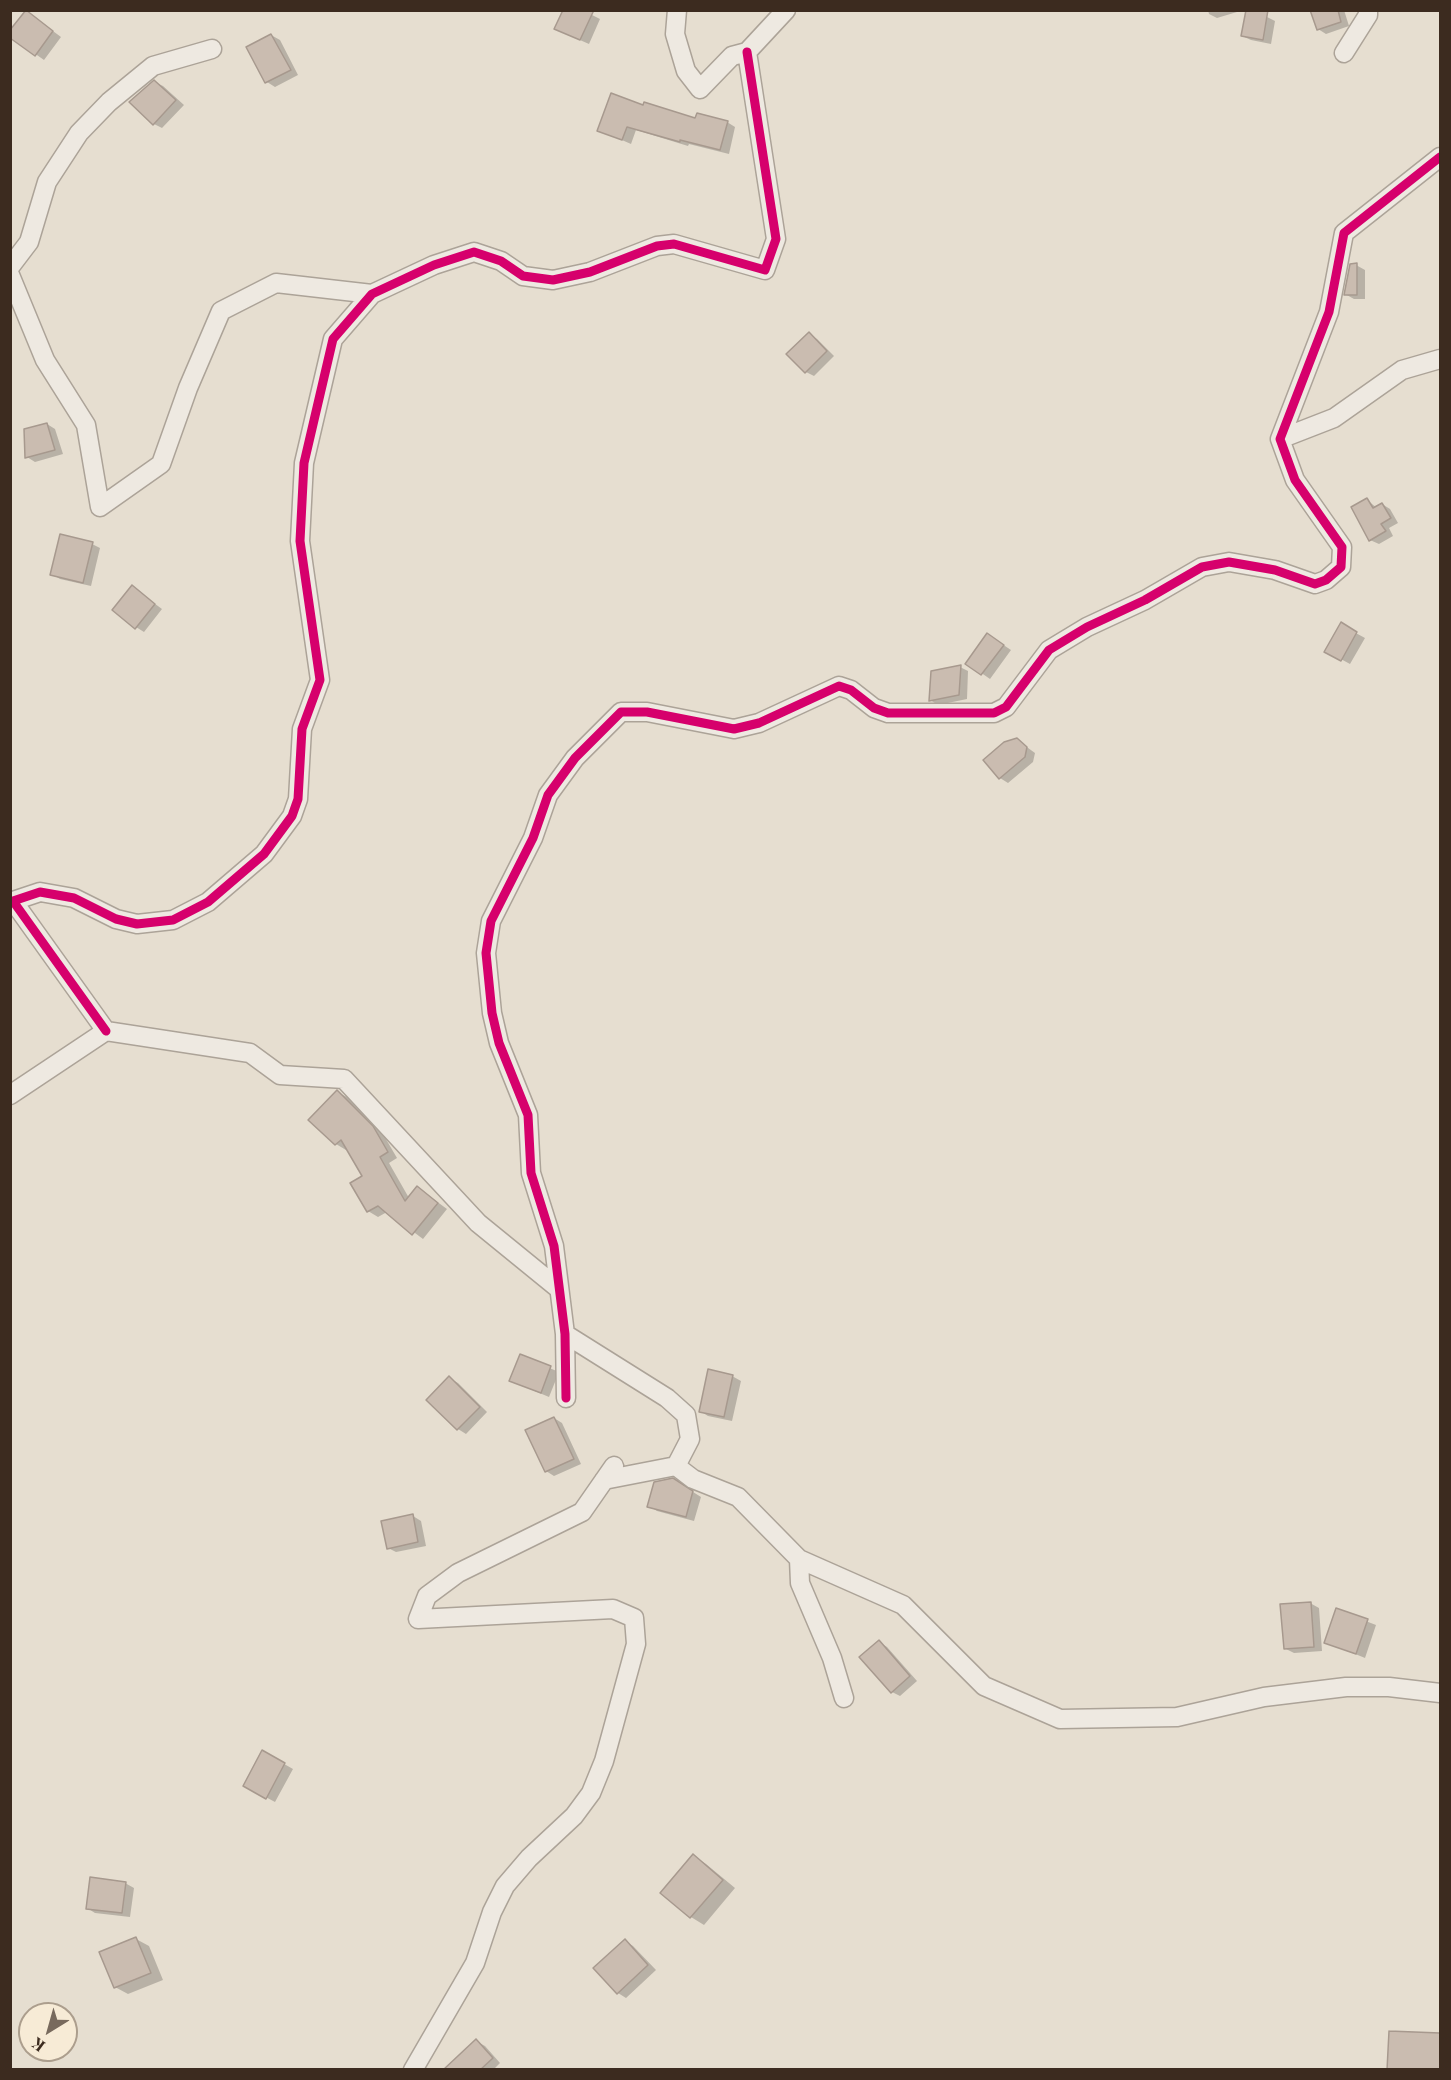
<!DOCTYPE html>
<html>
<head>
<meta charset="utf-8">
<style>
	body { margin:0 }
	#map { position:relative; width:1451px; height:2080px; overflow:hidden; background:#e6ded0; font-family:"Playfair Display",serif }
	canvas { display:block }
	.frame { position:absolute; inset:0; border:12px solid #3c2b1f; pointer-events:none }
	.north { position:absolute; left:18px; top:2002px; width:60px; height:60px; box-sizing:border-box; background:#f7ebd6; border:2px solid #ac9e8d; border-radius:50%; rotate:217deg; font-size:16px; font-weight:700; line-height:24px; text-align:center; color:#3c2b1f }
	.north::after { content:''; display:block; margin:auto; width:21px; height:27px; background:#786a5d; clip-path:polygon(50% 0,100% 100%,50% 72%,0 100%) }
</style>
</head>
<body>
<div id="map">
<canvas width="1451" height="2080"></canvas>
<div class="frame"></div>
<div class="north">K</div>
</div>
<script>
const g = document.querySelector('canvas').getContext('2d');
g.lineJoin = 'round';
function paint(path, color) {
  g.fillStyle = color;
  g.fill(path, 'evenodd');
}
function shape(rows) {
  const path = new Path2D();
  for (const r of rows) {
    path.moveTo(r[0], r[1]);
    for (let i = 2; i < r.length; i += 2) path.lineTo(r[i], r[i + 1]);
  }
  return path;
}
function strokePath(path, color, width, dash) {
  g.strokeStyle = color;
  g.lineWidth = width;
  g.lineCap = dash ? 'butt' : 'round';
  g.setLineDash(dash || []);
  g.stroke(path);
}
const shadow = shape([
	[1208,10,1236,10,1237,12,1217,18,1209,14],
	[1312,10,1344,10,1349,26,1326,34,1318,29],
	[592,15,600,19,589,44,564,33],
	[34,17,61,37,44,60,10,36],
	[1267,17,1275,21,1271,44,1251,40,1242,36],
	[271,35,280,40,298,75,275,87,267,82,248,48],
	[154,82,163,86,184,105,162,128,154,124,131,102],
	[644,107,697,120,727,122,735,127,729,154,689,144,688,146,636,130,631,144,599,130],
	[1356,265,1365,270,1365,299,1354,299,1345,294],
	[809,334,817,339,834,356,814,376,806,372],
	[47,424,55,429,63,454,35,462,27,457],
	[1367,500,1377,508,1382,504,1390,509,1398,523,1389,528,1393,536,1379,544,1370,540],
	[92,544,100,548,91,586,60,579,52,574],
	[132,587,162,609,144,632,136,627],
	[1341,625,1365,638,1350,664,1326,651],
	[996,640,1011,650,990,679,967,663],
	[960,667,968,671,967,699,938,705,930,700],
	[1017,740,1035,753,1033,762,1008,783,1000,778],
	[337,1092,347,1097,383,1134,397,1158,389,1163,409,1198,418,1188,447,1209,423,1239,387,1212,378,1217,368,1211,352,1184,364,1177,348,1148,346,1150,336,1144,310,1120],
	[521,1356,559,1372,549,1397,511,1381],
	[732,1376,741,1381,732,1421,708,1416,700,1411],
	[449,1378,458,1383,487,1412,466,1434,458,1429],
	[554,1418,562,1423,581,1464,554,1476,546,1471],
	[682,1485,701,1497,694,1521,657,1511,649,1506],
	[413,1516,421,1521,426,1546,396,1552,388,1548],
	[1310,1603,1319,1608,1322,1651,1294,1653,1286,1649],
	[1337,1610,1376,1625,1365,1658,1326,1642],
	[879,1642,887,1647,917,1681,900,1696,892,1692],
	[263,1752,293,1769,275,1802,245,1786],
	[693,1856,706,1864,735,1888,704,1925,691,1917,663,1893],
	[125,1883,134,1888,130,1917,95,1913,87,1908],
	[136,1939,149,1946,163,1980,128,1994,115,1987],
	[625,1941,633,1946,656,1970,626,1998,618,1993],
	[476,2041,485,2046,500,2063,493,2070,460,2070]
]);
const building = shape([
	[26,10,53,31,35,56,10,38,10,30,26,10],
	[563,10,594,10,580,40,554,29,563,10],
	[1246,10,1268,10,1263,40,1241,36,1246,10],
	[1310,10,1338,10,1341,22,1317,30,1310,10],
	[271,34,291,70,265,83,246,47,271,34],
	[154,80,176,100,153,125,129,102,154,80],
	[611,93,643,105,644,102,695,118,697,113,728,121,720,150,680,140,680,142,627,127,622,140,597,131,611,93],
	[1357,263,1357,295,1344,295,1350,264,1357,263],
	[809,332,827,351,805,373,786,354,809,332],
	[47,423,55,450,25,458,24,429,47,423],
	[1367,498,1373,508,1382,503,1391,518,1381,524,1386,531,1369,541,1351,507,1367,498],
	[60,534,93,542,83,583,50,575,60,534],
	[132,585,155,604,135,629,112,610,132,585],
	[1341,622,1357,632,1341,661,1324,652,1341,622],
	[987,633,1004,645,981,675,965,664,987,633],
	[961,665,959,695,929,701,931,671,961,665],
	[1017,738,1027,747,1025,757,999,779,983,760,1004,742,1017,738],
	[337,1090,373,1126,388,1152,380,1157,405,1201,417,1186,438,1203,412,1235,378,1206,367,1212,350,1183,362,1176,341,1140,335,1145,308,1120,337,1090],
	[520,1354,551,1366,541,1393,509,1381,520,1354],
	[708,1369,733,1375,724,1417,699,1412,708,1369],
	[449,1376,480,1407,457,1430,426,1400,449,1376],
	[554,1417,574,1459,545,1472,525,1430,554,1417],
	[673,1478,693,1491,686,1517,647,1507,654,1482,673,1478],
	[413,1514,418,1542,387,1549,381,1521,413,1514],
	[1311,1602,1314,1647,1284,1649,1280,1604,1311,1602],
	[1336,1608,1368,1619,1356,1654,1324,1643,1336,1608],
	[879,1640,910,1676,891,1693,859,1657,879,1640],
	[262,1750,285,1763,266,1799,243,1786,262,1750],
	[693,1854,723,1880,690,1918,660,1893,693,1854],
	[90,1877,126,1882,122,1913,86,1909,90,1877],
	[136,1937,151,1973,114,1988,99,1952,136,1937],
	[625,1939,648,1965,617,1994,593,1968,625,1939],
	[1389,2031,1440,2033,1440,2070,1387,2070,1389,2031],
	[476,2039,493,2058,480,2070,443,2070,476,2039]
]);
const minor = shape([
	[677,10,675,34,686,71,700,89,732,56,747,52,786,10],
	[1344,53,1368,15,1368,10],
	[10,267,29,242,47,182,79,133,109,102,153,66,212,49],
	[10,275,45,360,86,425,100,507,161,464,188,388,221,311,276,283,372,294],
	[1280,439,1334,418,1402,370,1440,359],
	[106,1031,13,901,40,892,74,898,116,919,137,924,173,920,208,902,264,854,292,816,298,799,302,729,320,680,300,541,304,463,333,339,372,294,434,265,474,252,501,261,523,276,553,280,590,272,657,246,674,244,765,270,776,239,747,52],
	[10,1095,106,1031,250,1053,280,1075,344,1079,478,1223,559,1289],
	[565,1334,667,1398,686,1415,690,1439,676,1466],
	[566,1398,565,1334,554,1246,531,1173,528,1115,499,1043,492,1013,486,953,491,921,533,838,548,795,575,758,621,712,647,712,734,729,759,723,839,686,851,690,874,708,888,713,994,713,1006,707,1049,650,1087,627,1145,600,1202,567,1229,562,1275,570,1315,584,1326,580,1341,567,1342,547,1295,480,1280,439,1329,312,1344,233,1440,157],
	[604,1480,676,1466,693,1479,738,1497,799,1559,903,1605,984,1686,1060,1719,1177,1717,1264,1697,1346,1687,1389,1687,1440,1693],
	[799,1559,800,1583,832,1658,844,1698],
	[413,2070,475,1963,492,1912,505,1886,529,1858,574,1816,591,1793,604,1761,636,1644,634,1618,613,1609,418,1619,427,1596,458,1573,582,1512,614,1466]
]);
const cycleway = shape([
	[106,1031,13,901,40,892,74,898,116,919,137,924,173,920,208,902,264,854,292,816,298,799,302,729,320,680,300,541,304,463,333,339,372,294,434,265,474,252,501,261,523,276,553,280,590,272,657,246,674,244,765,270,776,239,747,52],
	[566,1398,565,1334,554,1246,531,1173,528,1115,499,1043,492,1013,486,953,491,921,533,838,548,795,575,758,621,712,647,712,734,729,759,723,839,686,851,690,874,708,888,713,994,713,1006,707,1049,650,1087,627,1145,600,1202,567,1229,562,1275,570,1315,584,1326,580,1341,567,1342,547,1295,480,1280,439,1329,312,1344,233,1440,157]
]);
paint(shadow, '#0003');
paint(building, '#cabcb0');
strokePath(building, '#a7998e', 1.5);
strokePath(minor, '#aca398', 21);
strokePath(minor, '#eee9e1', 18);
strokePath(cycleway, '#d6006c', 9);
</script>
</body>
</html>
